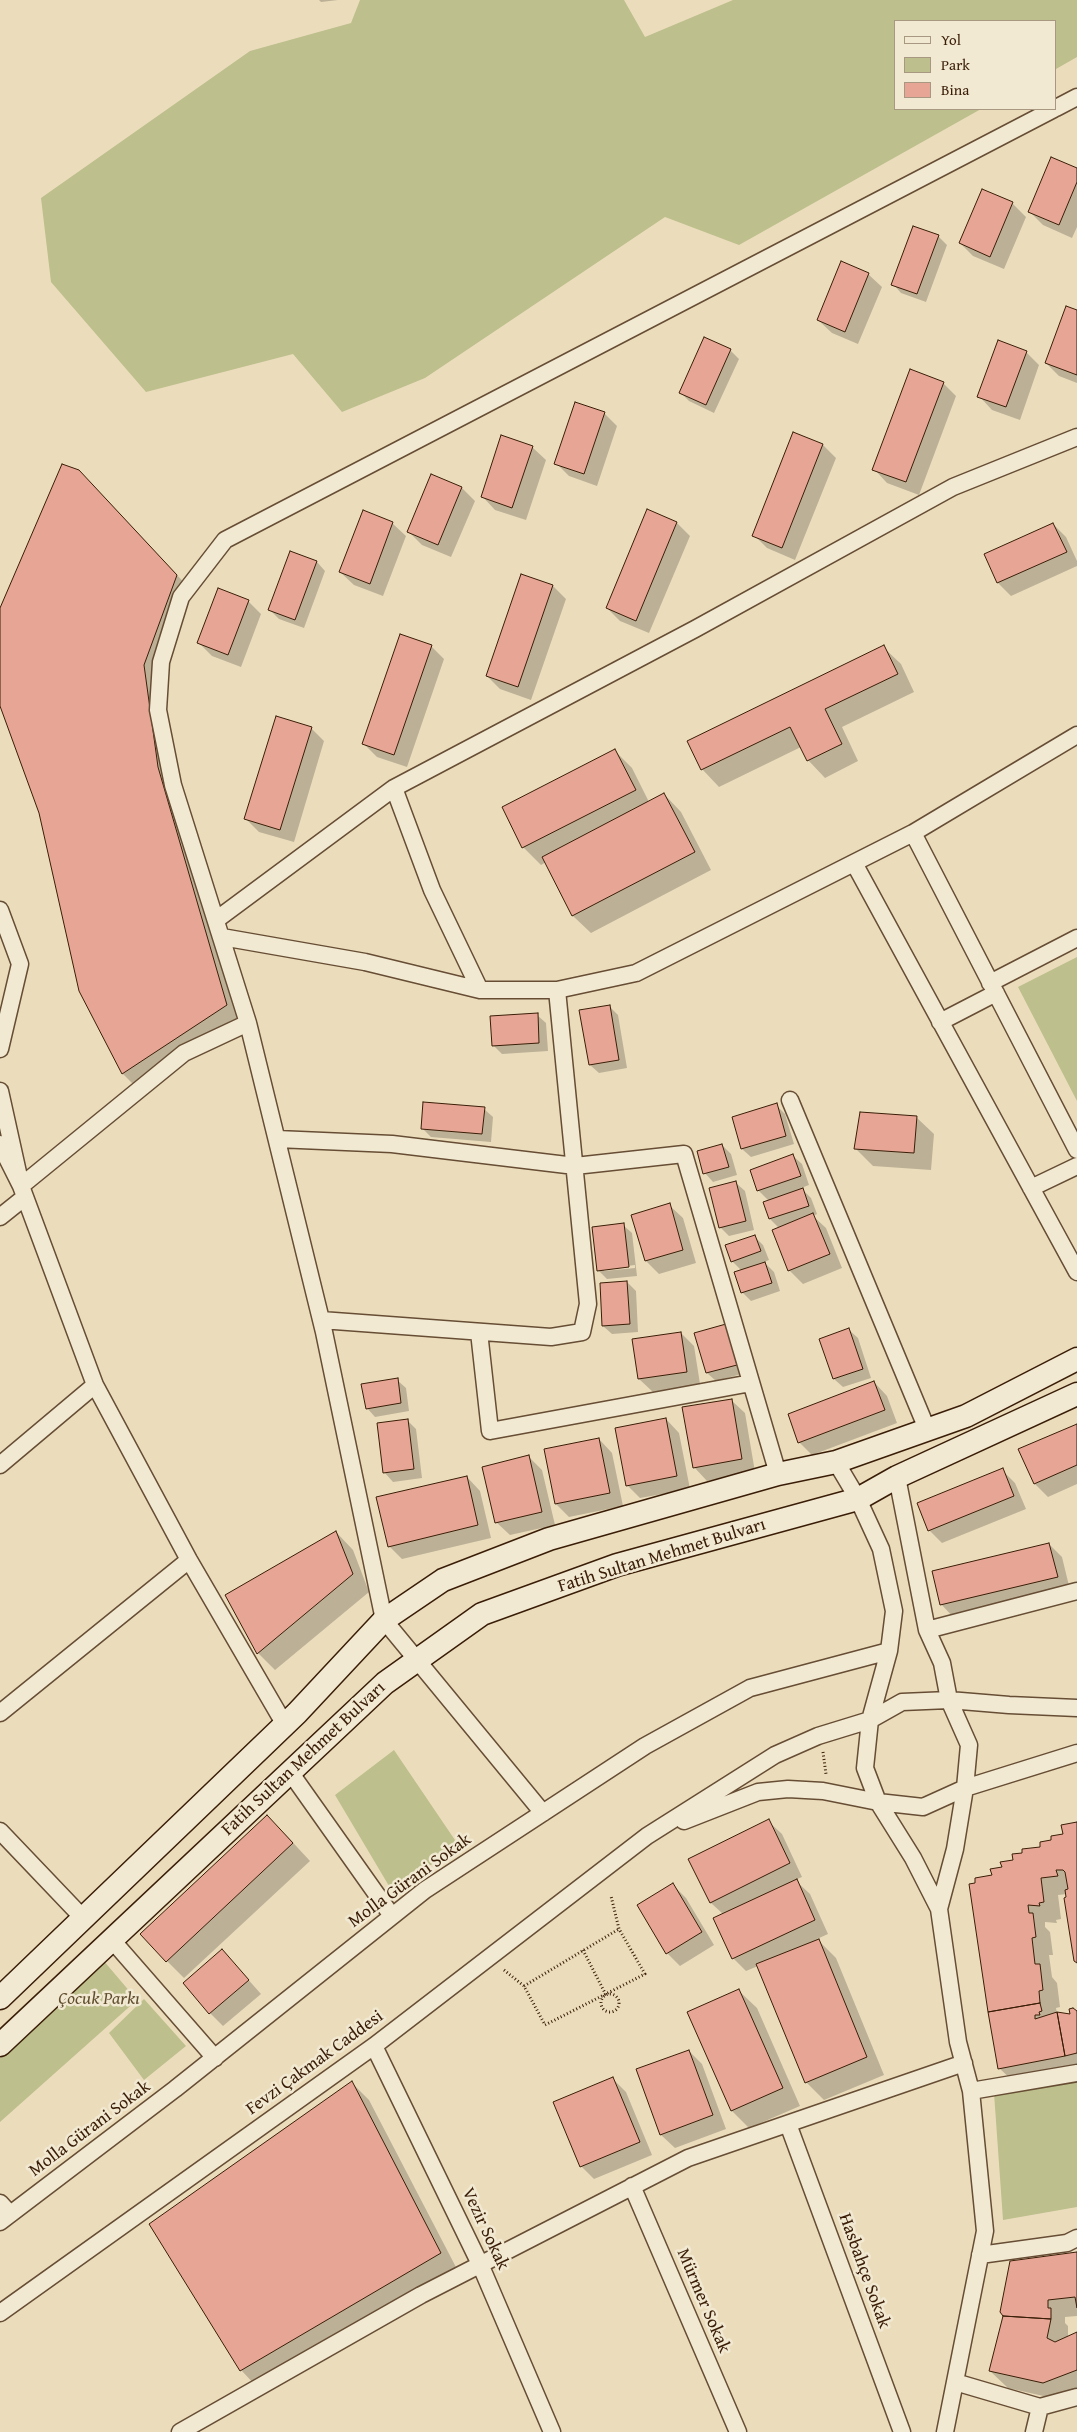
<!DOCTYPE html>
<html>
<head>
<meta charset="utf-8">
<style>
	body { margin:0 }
	#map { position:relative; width:1077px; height:2432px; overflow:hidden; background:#ebddbc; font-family:"Gentium Book Plus",serif }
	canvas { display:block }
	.legend { position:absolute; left:894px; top:20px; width:162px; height:90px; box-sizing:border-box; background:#f2e9d3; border:1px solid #a89781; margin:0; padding:6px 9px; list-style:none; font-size:15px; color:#3a1d07 }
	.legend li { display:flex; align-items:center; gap:10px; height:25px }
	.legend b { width:25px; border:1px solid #a89781 }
</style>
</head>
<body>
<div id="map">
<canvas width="1077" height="2432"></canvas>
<ul class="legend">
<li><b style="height:6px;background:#f2e9d3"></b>Yol</li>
<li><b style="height:14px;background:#bdbf8c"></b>Park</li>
<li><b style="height:14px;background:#e7a695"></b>Bina</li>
</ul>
</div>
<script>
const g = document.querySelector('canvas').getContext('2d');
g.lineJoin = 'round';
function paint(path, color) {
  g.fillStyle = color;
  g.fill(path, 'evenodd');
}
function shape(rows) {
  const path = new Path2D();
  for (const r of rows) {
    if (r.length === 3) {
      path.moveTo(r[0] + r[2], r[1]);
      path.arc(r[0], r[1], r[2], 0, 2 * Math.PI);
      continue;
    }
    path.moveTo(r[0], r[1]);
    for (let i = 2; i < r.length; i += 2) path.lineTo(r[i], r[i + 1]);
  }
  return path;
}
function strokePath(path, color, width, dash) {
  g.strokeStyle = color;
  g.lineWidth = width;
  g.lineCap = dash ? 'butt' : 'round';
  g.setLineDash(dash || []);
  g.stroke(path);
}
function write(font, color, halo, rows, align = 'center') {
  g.font = font + ' "Gentium Book Plus",serif';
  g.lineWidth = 5;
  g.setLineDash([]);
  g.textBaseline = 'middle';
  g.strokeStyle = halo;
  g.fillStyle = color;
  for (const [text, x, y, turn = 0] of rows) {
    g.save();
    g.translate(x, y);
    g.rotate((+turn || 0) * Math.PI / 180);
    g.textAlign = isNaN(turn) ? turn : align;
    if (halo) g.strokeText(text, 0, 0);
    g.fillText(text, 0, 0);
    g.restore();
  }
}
const green = shape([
	[360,0,624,0,645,37,733,0,1077,0,1077,57,1056,69,1056,21,896,21,896,109,981,109,739,245,665,217,425,378,342,412,293,354,146,392,51,282,41,198,250,51,351,23],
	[1077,957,1077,1101,1018,987],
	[394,1750,459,1846,392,1891,335,1795],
	[103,1960,137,2000,0,2122,0,2058],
	[144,1999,186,2046,144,2080,109,2033],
	[1077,2080,1077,2207,1003,2220,994,2093]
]);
const shadow = shape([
	[319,0,338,0,321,2],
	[1077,170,1077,227,1072,238,1043,225,1030,212],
	[1012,203,1026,217,1004,269,973,256,960,243],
	[938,236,947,245,926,302,901,293,893,284],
	[868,274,882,287,858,344,832,333,818,320],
	[1077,311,1077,383,1059,376,1046,363],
	[730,350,739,359,714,413,689,401,681,393],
	[1026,352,1039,365,1020,420,992,410,979,396],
	[943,383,956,396,919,495,887,483,874,469],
	[604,413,617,426,597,486,569,476,556,463],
	[823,445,836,458,795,560,767,548,754,535],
	[532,447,546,460,526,520,495,510,482,496],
	[432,476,462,488,475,501,451,557,422,545,409,532],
	[92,484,190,589,157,679,171,781,239,1019,136,1087,123,1074,80,991,40,813,0,703,0,611],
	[392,523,406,536,383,596,354,585,340,572],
	[677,523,690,536,649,633,620,621,607,608],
	[1053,524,1066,537,1077,561,1077,566,1011,596,998,583,986,555],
	[291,553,317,562,325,571,304,628,279,619,270,610],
	[553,586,566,599,531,700,500,689,487,676],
	[248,601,261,614,241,667,212,656,199,643],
	[431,646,444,659,407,767,377,757,364,744],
	[883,647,901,664,914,692,842,727,858,761,825,778,808,760,801,747,719,787,702,769],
	[311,728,324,741,294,842,259,832,246,819],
	[615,751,632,768,649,802,664,794,681,812,711,870,591,933,573,916,546,862,541,865,523,847],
	[609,1006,618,1015,627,1068,599,1073,590,1065],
	[537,1015,546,1023,548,1051,502,1054,493,1045],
	[776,1105,785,1114,794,1144,751,1157,742,1149],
	[484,1109,493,1117,491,1142,431,1137,422,1128],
	[916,1117,934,1134,931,1170,873,1166,856,1149],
	[722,1145,731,1154,737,1175,713,1182,705,1173],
	[793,1156,802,1164,809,1185,801,1188,811,1198,817,1214,813,1216,826,1228,842,1268,803,1284,790,1271,773,1231,779,1228,770,1219,769,1201,759,1191,751,1171],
	[736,1183,745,1191,754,1230,729,1236,720,1227],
	[669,1205,683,1218,696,1263,659,1274,646,1261],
	[623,1225,632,1233,637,1276,607,1279,598,1270],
	[635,1265,635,1268,604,1271,604,1269],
	[754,1236,763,1245,769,1260,764,1262,774,1272,780,1291,751,1301,743,1293,736,1273,742,1271,732,1261],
	[627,1282,636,1291,638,1332,612,1334,603,1326],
	[725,1325,745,1373,716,1381,707,1373],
	[849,1330,858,1338,871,1378,843,1387,834,1379],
	[681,1333,694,1346,700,1384,653,1392,639,1379],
	[397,1380,406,1388,409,1411,375,1417,367,1408],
	[874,1382,887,1396,897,1423,812,1455,799,1442],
	[731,1400,745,1413,755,1472,707,1481,694,1467],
	[666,1419,679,1433,690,1489,640,1498,627,1485],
	[407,1420,416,1429,422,1478,393,1482,385,1473,378,1424],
	[1077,1425,1077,1484,1048,1497,1035,1484,1020,1450],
	[599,1439,612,1453,623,1506,569,1517,556,1504],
	[529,1457,542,1470,555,1525,510,1535,496,1522],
	[1002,1470,1015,1483,1026,1509,942,1543,929,1530],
	[467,1477,480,1491,491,1538,402,1559,389,1546],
	[336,1532,353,1550,369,1592,275,1670,258,1653],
	[1049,1544,1062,1557,1070,1590,954,1618,941,1604],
	[768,1821,782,1834,802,1877,795,1880,810,1894,828,1934,817,1939,836,1958,884,2075,824,2100,806,2082,758,1966,746,1971,733,1958,723,1914,711,1903],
	[1077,1823,1077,1963,1067,1894,1058,1895,1061,1919,1056,1920,1057,1923,1045,1922,1045,1927,1050,1932,1053,1955,1049,1955,1052,1977,1057,1983,1060,2007,1056,2008,1057,2013,1071,2015,1077,2013,1077,2069,1013,2081,999,2068,977,1884,994,1876,1023,1854,1041,1848,1064,1835],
	[285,1834,310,1861,184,1978,167,1961],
	[673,1885,686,1898,714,1945,680,1966,667,1953],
	[222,1950,261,1994,223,2026,210,2013],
	[739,1991,757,2008,800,2106,749,2128,732,2111],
	[689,2051,702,2064,726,2129,675,2148,661,2135,638,2070],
	[613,2079,626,2092,652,2155,594,2179,581,2166],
	[352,2083,369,2100,458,2271,258,2388,241,2370],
	[1077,2253,1077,2316,1065,2317,1065,2323,1068,2326,1068,2337,1077,2333,1077,2394,1061,2400,1008,2388,990,2371]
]);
const building = shape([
	[1051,157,1077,168,1077,182,1059,225,1028,212,1051,157],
	[982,189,1013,202,990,257,959,243,982,189],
	[913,226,939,235,917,294,891,285,913,226],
	[841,261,869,273,845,332,817,320,841,261],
	[1066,306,1077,310,1077,375,1045,363,1066,306],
	[704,337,731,349,706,405,679,393,704,337],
	[998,340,1027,351,1006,407,977,397,998,340],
	[910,369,944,382,906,482,872,470,910,369],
	[575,402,605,412,584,474,554,464,575,402],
	[793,432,823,444,782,548,752,536,793,432],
	[501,435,533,446,512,508,481,497,501,435],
	[62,464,79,470,177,575,144,665,158,767,227,1005,122,1074,79,991,39,813,0,706,0,608,62,464],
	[431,474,462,487,438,545,407,532,431,474],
	[647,509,677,522,636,621,606,608,647,509],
	[363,510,393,522,370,584,339,572,363,510],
	[1053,523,1067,552,997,583,984,554,1053,523],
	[290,551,317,561,295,620,268,610,290,551],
	[521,574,553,585,518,687,486,676,521,574],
	[218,588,249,600,228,655,197,643,218,588],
	[400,634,432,645,394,755,362,744,400,634],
	[884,645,898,674,825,709,842,744,807,761,790,727,701,770,687,741,884,645],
	[276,716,312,727,280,830,244,819,276,716],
	[615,749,636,790,522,848,502,807,615,749],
	[664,793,695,852,572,916,542,857,664,793],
	[610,1005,619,1060,589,1065,579,1010,610,1005],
	[538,1013,539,1043,492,1046,490,1016,538,1013],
	[423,1102,485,1107,482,1134,421,1129,423,1102],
	[777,1103,786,1136,741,1149,732,1117,777,1103],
	[860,1112,917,1116,914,1153,854,1149,860,1112],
	[722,1144,729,1167,703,1174,697,1151,722,1144],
	[793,1154,801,1176,757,1191,750,1170,793,1154],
	[736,1181,746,1221,719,1228,709,1188,736,1181],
	[803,1188,809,1206,769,1219,763,1202,803,1188],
	[670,1203,683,1250,645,1261,631,1215,670,1203],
	[813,1213,830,1254,788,1271,772,1230,813,1213],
	[624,1223,629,1267,597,1271,592,1227,624,1223],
	[755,1235,761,1251,731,1262,725,1245,755,1235],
	[765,1262,772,1283,741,1293,734,1272,765,1262],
	[627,1281,630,1324,602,1326,600,1283,627,1281],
	[726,1324,737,1365,706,1373,694,1333,726,1324],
	[849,1328,863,1369,833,1379,819,1339,849,1328],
	[681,1332,687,1372,638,1379,632,1339,681,1332],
	[398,1378,401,1403,366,1409,361,1384,398,1378],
	[874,1381,885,1410,798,1443,788,1414,874,1381],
	[732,1399,742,1459,693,1468,682,1407,732,1399],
	[666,1418,677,1476,626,1486,615,1428,666,1418],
	[408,1419,414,1469,383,1473,377,1423,408,1419],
	[1077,1424,1077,1465,1034,1484,1018,1449,1077,1424],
	[599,1438,610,1493,555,1504,544,1449,599,1438],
	[529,1455,542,1512,495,1523,482,1467,529,1455],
	[1003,1468,1014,1496,928,1531,917,1503,1003,1468],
	[467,1476,478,1525,388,1547,376,1497,467,1476],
	[336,1531,353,1574,257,1654,225,1595,336,1531],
	[1049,1543,1058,1577,940,1605,932,1571,1049,1543],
	[267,1815,293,1843,166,1962,140,1934,267,1815],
	[769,1819,790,1863,710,1903,688,1859,769,1819],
	[1077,1822,1077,1963,1074,1961,1064,1898,1066,1897,1065,1890,1068,1889,1065,1872,1063,1870,1056,1870,1058,1876,1041,1878,1044,1902,1039,1903,1040,1906,1028,1905,1029,1913,1033,1913,1036,1937,1032,1938,1035,1964,1040,1964,1043,1990,1039,1991,1040,2003,988,2012,969,1884,975,1883,975,1878,992,1875,990,1869,1002,1867,1000,1862,1013,1860,1012,1854,1022,1853,1022,1849,1040,1847,1040,1842,1051,1840,1051,1836,1063,1834,1061,1825,1077,1822],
	[797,1879,815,1920,732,1959,713,1918,797,1879],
	[673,1883,702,1932,666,1954,637,1905,673,1883],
	[819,1939,867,2057,805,2083,756,1964,819,1939],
	[222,1949,249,1980,209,2014,183,1983,222,1949],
	[739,1989,783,2088,731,2111,687,2012,739,1989],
	[1040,2003,1042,2011,1039,2012,1040,2015,1035,2015,1035,2019,1057,2012,1065,2056,998,2069,988,2012,1040,2003],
	[1073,2008,1077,2011,1077,2053,1065,2056,1057,2012,1070,2014,1069,2009,1073,2008],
	[689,2050,713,2115,660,2135,636,2069,689,2050],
	[613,2077,640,2142,580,2167,553,2102,613,2077],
	[352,2081,441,2253,240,2371,149,2224,352,2081],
	[1077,2252,1077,2308,1075,2297,1048,2300,1048,2308,1051,2308,1051,2319,1003,2316,1000,2312,1010,2261,1077,2252],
	[1003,2316,1051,2319,1047,2338,1055,2342,1077,2332,1077,2370,1043,2383,989,2371,1003,2316]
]);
const path = shape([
	[823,1752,826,1774],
	[583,1950,606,1995],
	[504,1970,524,1986,545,2025,645,1974,619,1929,611,1896],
	[524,1986,619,1929],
	[610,2003,9]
]);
const minor = shape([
	[1056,108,1077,97],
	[394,788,432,890,480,990],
	[913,833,1077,1150],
	[854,863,1077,1272],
	[0,910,20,964,0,1049],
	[216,920,394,788,695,629,953,487,1077,437],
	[222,937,365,962,480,990,557,990,636,973,913,833,1077,735],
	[990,983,1077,938],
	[940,1022,996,993],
	[0,1091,21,1186,184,1053,248,1023],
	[790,1100,927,1429],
	[277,1139,392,1144,575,1166,684,1154,778,1474],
	[0,1144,21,1186,95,1385,189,1560,285,1725],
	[1031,1188,1077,1166],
	[0,1217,25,1197],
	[321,1320,551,1337,582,1332,588,1304,557,990],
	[479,1332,490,1431,751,1383],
	[836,1462,858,1499,881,1549,894,1611,889,1651,870,1720,865,1768,878,1802,913,1858,939,1909,958,2042,971,2091,985,2231,945,2432],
	[0,1465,95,1385],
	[897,1477,927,1630,942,1663,949,1700,969,1745,965,1788,955,1849,939,1909],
	[927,1630,1077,1591],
	[0,1713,189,1560],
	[290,1772,392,1916],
	[543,1813,384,1620,324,1332,248,1023,173,785,158,710,161,662,181,597,225,540,1054,109],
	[684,1821,758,1792,788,1789,823,1791,878,1802,923,1807,965,1788,1077,1753],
	[0,1831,83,1918],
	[112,1940,215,2058],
	[374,2046,480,2264,552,2432],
	[971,2091,1077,2073],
	[788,2124,902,2432],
	[632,2186,738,2432],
	[0,2203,10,2214],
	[0,2222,175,2089,425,1890,645,1746,750,1688,889,1651],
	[980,2255,1067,2243,1077,2238],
	[0,2313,374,2046,647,1836,775,1755,818,1736,870,1720,902,1702,949,1700,1009,1705,1077,1708],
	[955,2382,1040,2407,1077,2397],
	[180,2432,421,2295,688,2158,964,2063],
	[1034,2432,1040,2407]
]);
const secondary = shape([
	[0,1998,297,1713,384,1620,443,1580,549,1539,778,1474,836,1462,966,1416,1077,1359],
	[0,2045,385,1683,482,1614,617,1565,858,1499,897,1477,1077,1394]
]);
const streetNames = [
	["Fatih Sultan Mehmet Bulvarı",662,1556,-17],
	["Fatih Sultan Mehmet Bulvarı",304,1759,-43],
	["Molla Gürani Sokak",410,1881,-36],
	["Fevzi Çakmak Caddesi",315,2063,-36],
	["Molla Gürani Sokak",90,2129,-37],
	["Vezir Sokak",485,2229,65],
	["Hasbahçe Sokak",864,2271,70],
	["Mürmer Sokak",703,2301,67]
];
const parkNames = [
	["Çocuk Parkı",99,1999]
];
paint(green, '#bdbf8c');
paint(shadow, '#0003');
paint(building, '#e7a695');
strokePath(building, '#3a1d07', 1);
strokePath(minor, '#664d34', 19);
strokePath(secondary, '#3a1d07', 25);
strokePath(path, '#3a1d07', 3, [1, 2.5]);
strokePath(minor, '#f2e9d3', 16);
strokePath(secondary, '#f2e9d3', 22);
write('18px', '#3a1d07', '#f2e9d3', streetNames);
write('italic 18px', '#614e2f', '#f2e9d3', parkNames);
</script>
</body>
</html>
